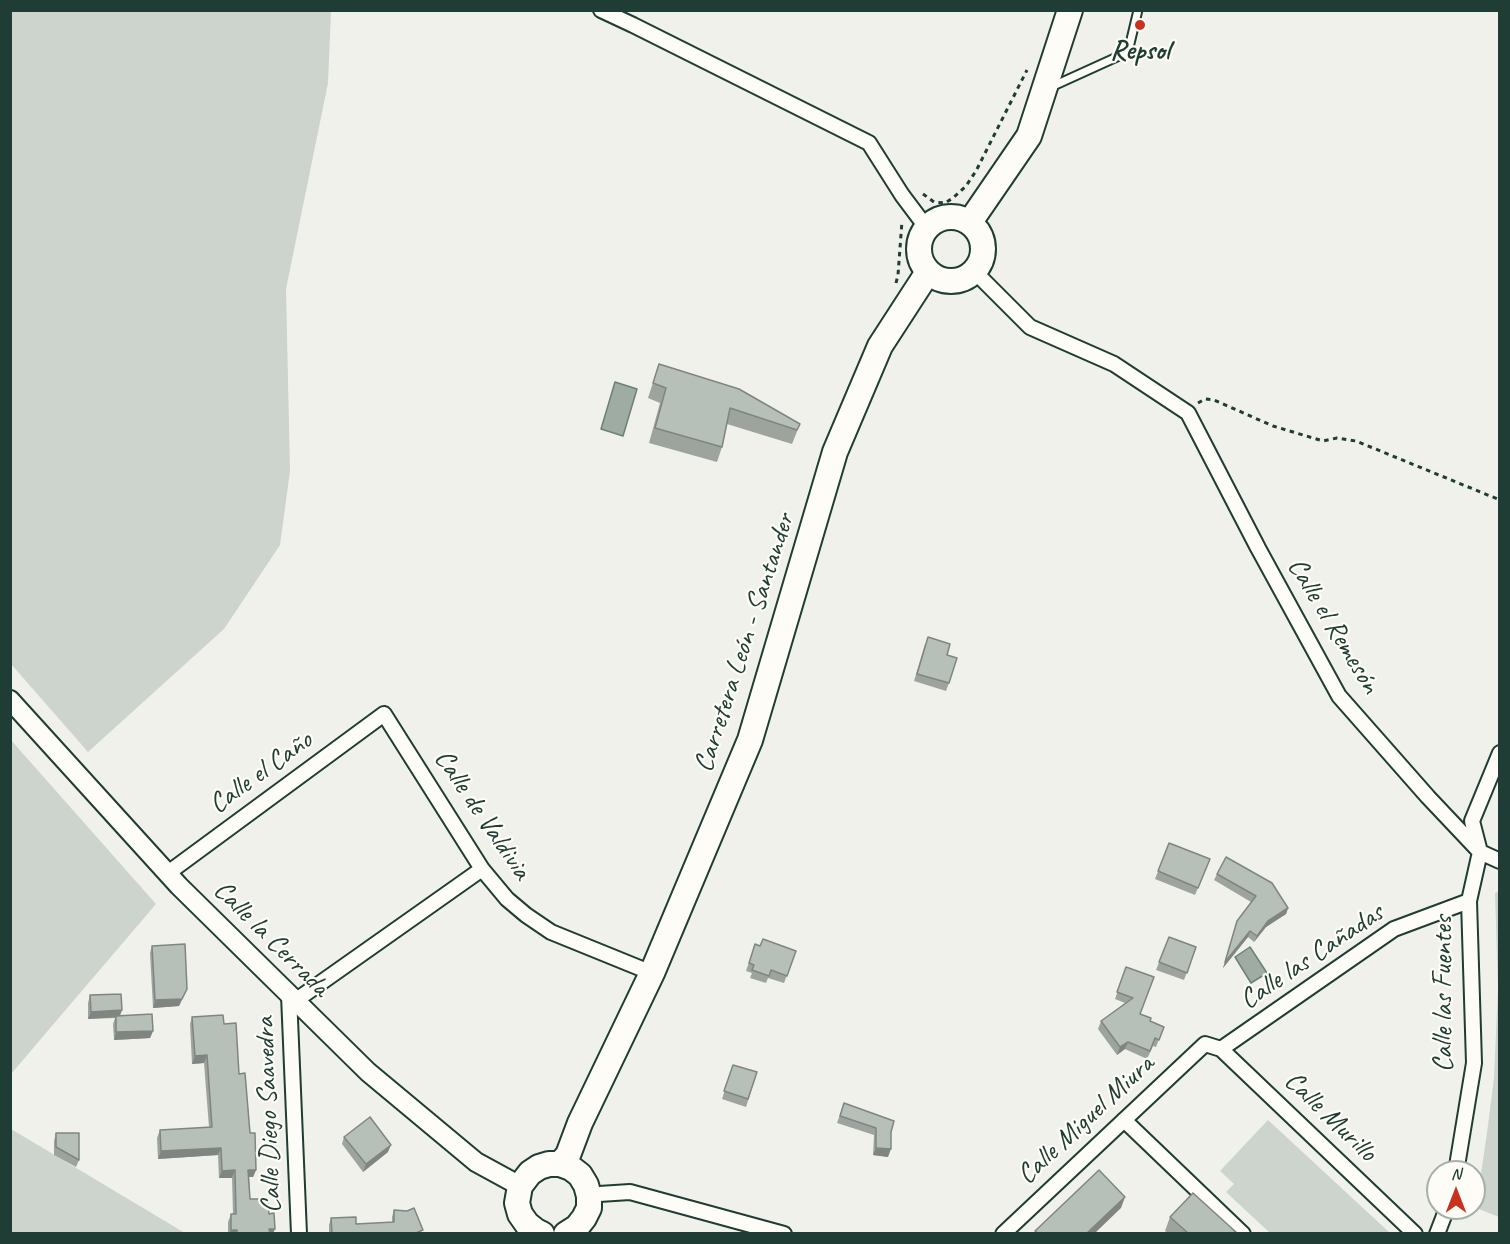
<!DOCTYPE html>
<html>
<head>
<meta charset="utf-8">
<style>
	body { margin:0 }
	#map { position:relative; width:1510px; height:1244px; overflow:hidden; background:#f0f1eb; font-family:Caveat,sans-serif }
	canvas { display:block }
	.frame { position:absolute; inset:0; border:12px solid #1f3d34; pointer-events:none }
	.north { position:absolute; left:1426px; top:1160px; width:60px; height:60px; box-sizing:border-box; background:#fdfcf7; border:2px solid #a4b0a9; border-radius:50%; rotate:0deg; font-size:16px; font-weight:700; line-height:24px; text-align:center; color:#1f3d34 }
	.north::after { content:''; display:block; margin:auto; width:21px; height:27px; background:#c8321e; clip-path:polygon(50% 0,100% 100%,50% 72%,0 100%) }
</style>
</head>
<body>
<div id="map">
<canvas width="1510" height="1244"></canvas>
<div class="frame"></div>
<div class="north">N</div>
</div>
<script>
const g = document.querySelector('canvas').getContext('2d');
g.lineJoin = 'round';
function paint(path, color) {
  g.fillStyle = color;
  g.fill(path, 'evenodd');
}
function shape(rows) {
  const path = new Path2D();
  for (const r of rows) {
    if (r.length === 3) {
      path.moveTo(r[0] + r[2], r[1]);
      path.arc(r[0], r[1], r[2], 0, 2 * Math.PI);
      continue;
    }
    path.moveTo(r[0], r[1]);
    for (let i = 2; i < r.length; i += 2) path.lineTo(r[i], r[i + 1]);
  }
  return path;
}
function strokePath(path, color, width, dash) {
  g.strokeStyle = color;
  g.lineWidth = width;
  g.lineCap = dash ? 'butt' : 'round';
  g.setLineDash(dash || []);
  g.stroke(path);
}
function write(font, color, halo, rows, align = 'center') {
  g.font = font + ' Caveat,sans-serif';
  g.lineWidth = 4.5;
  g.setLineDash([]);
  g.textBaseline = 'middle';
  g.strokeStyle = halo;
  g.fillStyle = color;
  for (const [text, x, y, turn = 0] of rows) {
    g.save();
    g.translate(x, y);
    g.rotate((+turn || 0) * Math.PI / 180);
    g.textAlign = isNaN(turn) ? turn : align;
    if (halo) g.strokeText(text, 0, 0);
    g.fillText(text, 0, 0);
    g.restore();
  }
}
const green = shape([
	[10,11,331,11,328,83,286,289,290,471,280,545,224,629,88,752,11,664],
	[10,739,156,904,11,1074,10,1074],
	[1499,891,1499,1217,1474,1207,1474,1200,1481,1174,1487,1133,1494,1078,1498,988,1495,893],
	[1268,1120,1390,1233,1270,1233,1226,1192,1234,1184,1220,1171],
	[11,1129,185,1233,11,1233]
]);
const water = shape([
	[615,382,637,389,623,436,601,429,615,382],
	[1250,947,1267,973,1251,983,1235,957,1250,947]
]);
const path = shape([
	[923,194,934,202,945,203,953,198,966,186,976,171,1027,70],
	[896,283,898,275,902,221],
	[1198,403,1205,399,1214,400,1273,426,1323,441,1337,438,1356,441,1500,500]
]);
const service = shape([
	[1051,87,1128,52,1138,10]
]);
const minor = shape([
	[601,10,633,25,869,143,902,195,926,227],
	[974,271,1030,327,1114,364,1188,413,1258,548,1339,696,1428,797,1480,852,1500,861],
	[168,873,384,714,482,869,507,899,526,915,551,932,652,973],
	[289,995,299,1234],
	[295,1001,482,869],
	[1221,1049,1394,929,1469,901],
	[1124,1120,1243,1234],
	[1456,1172,1474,1063,1469,901,1480,852,1472,821,1500,753],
	[589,1196,599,1194,630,1192,784,1234],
	[1003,1234,1205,1044,1221,1049,1415,1234],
	[1437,1234,1447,1208]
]);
const tertiary = shape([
	[10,700,179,886,368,1072,476,1162,520,1186]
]);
const trunk = shape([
	[951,249,32],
	[970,222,1029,136,1070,10],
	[560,1164,568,1155,580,1123,652,973,750,740,835,452,880,346,928,272],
	[542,1234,536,1231,527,1224,520,1214,517,1203,520,1186,530,1173,539,1167,549,1164,560,1164,571,1168,580,1175,586,1185,589,1196,589,1208,584,1218,577,1227,566,1234]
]);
const wall = shape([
	[659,364,800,424,792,444,727,424,722,447,717,462,649,443,660,403,648,398],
	[925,644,947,655,949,683,946,691,914,681],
	[1169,843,1210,859,1195,895,1155,879],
	[1217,874,1288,908,1286,914,1266,927,1254,942,1248,937,1223,968,1237,921,1251,902,1214,880],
	[1169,937,1196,947,1184,980,1156,970],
	[755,944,760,946,796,951,784,983,768,978,766,983,750,978,752,973,746,971],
	[152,946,187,989,179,1006,153,1008,150,953],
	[1126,967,1140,1014,1150,1021,1164,1027,1156,1047,1153,1046,1147,1059,1125,1049,1117,1055,1098,1029,1101,1021,1125,1003,1115,999],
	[90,995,122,1010,120,1016,153,1031,150,1038,114,1040,113,1024,115,1018,88,1019,88,1003],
	[192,1017,224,1024,239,1074,256,1170,253,1177,249,1177,250,1199,269,1214,275,1229,273,1233,228,1233,228,1222,231,1214,233,1214,232,1178,219,1178,218,1155,158,1159,157,1138,160,1130,209,1127,204,1063,192,1064,190,1024],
	[733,1065,757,1072,746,1107,722,1099],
	[844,1103,891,1132,888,1157,873,1155,874,1135,837,1123],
	[56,1133,79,1160,76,1167,54,1155,54,1141],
	[344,1137,388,1152,363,1172,342,1144],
	[394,1210,422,1233,329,1233,329,1225,331,1218,356,1224,392,1222,392,1217],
	[1170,1217,1237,1233,1168,1233,1165,1231]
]);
const shadedWall = shape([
	[1288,908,1286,914,1266,927,1254,942,1257,936,1268,921],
	[1250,931,1248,937,1223,968,1225,962],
	[187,989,179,1006,153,1008,155,1000],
	[122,1010,119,1017,88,1019,91,1012],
	[153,1031,150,1038,114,1040,116,1032],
	[1128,1042,1125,1049,1117,1055,1120,1047],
	[207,1055,204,1063,192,1064,195,1056],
	[391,1145,388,1152,363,1172,366,1164],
	[221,1148,218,1155,158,1159,161,1151],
	[876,1148,891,1149,888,1157,873,1155],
	[235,1170,232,1178,219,1178,222,1171],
	[248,1170,256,1170,253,1177,245,1177],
	[1125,1197,1121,1208,1095,1233,1087,1233],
	[269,1229,275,1229,273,1233,268,1233],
	[231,1230,237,1230,236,1233,230,1233]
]);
const building = shape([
	[659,364,739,389,800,424,797,430,730,408,722,447,655,428,666,388,653,383,659,364],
	[928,637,950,644,947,655,957,658,949,683,917,674,928,637],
	[1169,843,1210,859,1198,888,1158,871,1169,843],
	[1226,857,1272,883,1288,908,1268,921,1257,936,1250,931,1225,962,1237,921,1256,896,1217,874,1226,857],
	[1169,937,1196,947,1187,973,1159,962,1169,937],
	[763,939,796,951,787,976,771,970,769,976,752,970,754,965,749,963,755,944,760,946,763,939],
	[185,944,187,989,182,999,155,1000,152,946,185,944],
	[1126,967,1154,977,1140,1014,1151,1018,1150,1021,1164,1027,1159,1040,1155,1038,1150,1051,1128,1042,1120,1047,1101,1021,1133,998,1117,992,1126,967],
	[121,994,122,1010,91,1012,90,995,121,994],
	[152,1014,153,1031,116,1032,116,1016,152,1014],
	[223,1015,224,1024,236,1023,239,1074,245,1073,250,1133,255,1133,256,1170,248,1170,250,1199,268,1199,269,1214,274,1213,275,1229,269,1229,270,1233,237,1233,237,1230,231,1230,231,1214,236,1214,235,1170,222,1171,221,1148,161,1151,160,1130,212,1127,207,1055,195,1056,192,1017,223,1015],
	[733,1065,757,1072,748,1099,724,1091,733,1065],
	[844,1103,894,1121,891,1132,891,1149,876,1148,876,1128,840,1116,844,1103],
	[370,1117,391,1145,366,1164,344,1137,370,1117],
	[56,1133,79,1133,79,1160,56,1147,56,1133],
	[1099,1170,1125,1197,1087,1233,1038,1233,1035,1231,1099,1170],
	[1193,1193,1237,1233,1188,1233,1170,1217,1193,1193],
	[414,1208,423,1230,416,1233,332,1233,331,1218,356,1217,356,1224,394,1222,394,1210,407,1211,414,1208]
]);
const markers = [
	[1140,25,6,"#c8321e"]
];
const poiNames = [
	["Repsol",1140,52]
];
const streetNames = [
	["Calle el Remesón",1333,626,59],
	["Carretera León - Santander",745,643,-72],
	["Calle el Caño",261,773,-36],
	["Calle de Valdivia",482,815,56],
	["Calle la Cerrada",271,939,45],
	["Calle las Cañadas",1312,957,-34],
	["Calle las Fuentes",1444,994,-90],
	["Calle Diego Saavedra",269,1115,-92],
	["Calle Murillo",1330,1117,44],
	["Calle Miguel Miura",1086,1120,-43]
];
paint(green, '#cdd3cd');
paint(water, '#9faca4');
strokePath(water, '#6c8077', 1.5);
strokePath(service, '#1f3d34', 11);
strokePath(minor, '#1f3d34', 18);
strokePath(tertiary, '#1f3d34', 22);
strokePath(trunk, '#1f3d34', 28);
strokePath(path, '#1f3d34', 3, [4.5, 4.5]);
strokePath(service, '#fdfcf7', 7);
strokePath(minor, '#fdfcf7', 14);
strokePath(tertiary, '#fdfcf7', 18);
strokePath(trunk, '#fdfcf7', 24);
paint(wall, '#9da49e');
paint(shadedWall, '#7f8681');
paint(building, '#b6bfb8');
strokePath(building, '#7f8681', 1.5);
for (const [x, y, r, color] of markers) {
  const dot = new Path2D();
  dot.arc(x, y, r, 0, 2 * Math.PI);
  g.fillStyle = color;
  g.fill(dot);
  strokePath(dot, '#fdfcf7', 2);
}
write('bold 28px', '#1f3d34', '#fdfcf7', poiNames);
write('28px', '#1f3d34', '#fdfcf7', streetNames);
</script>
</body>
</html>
